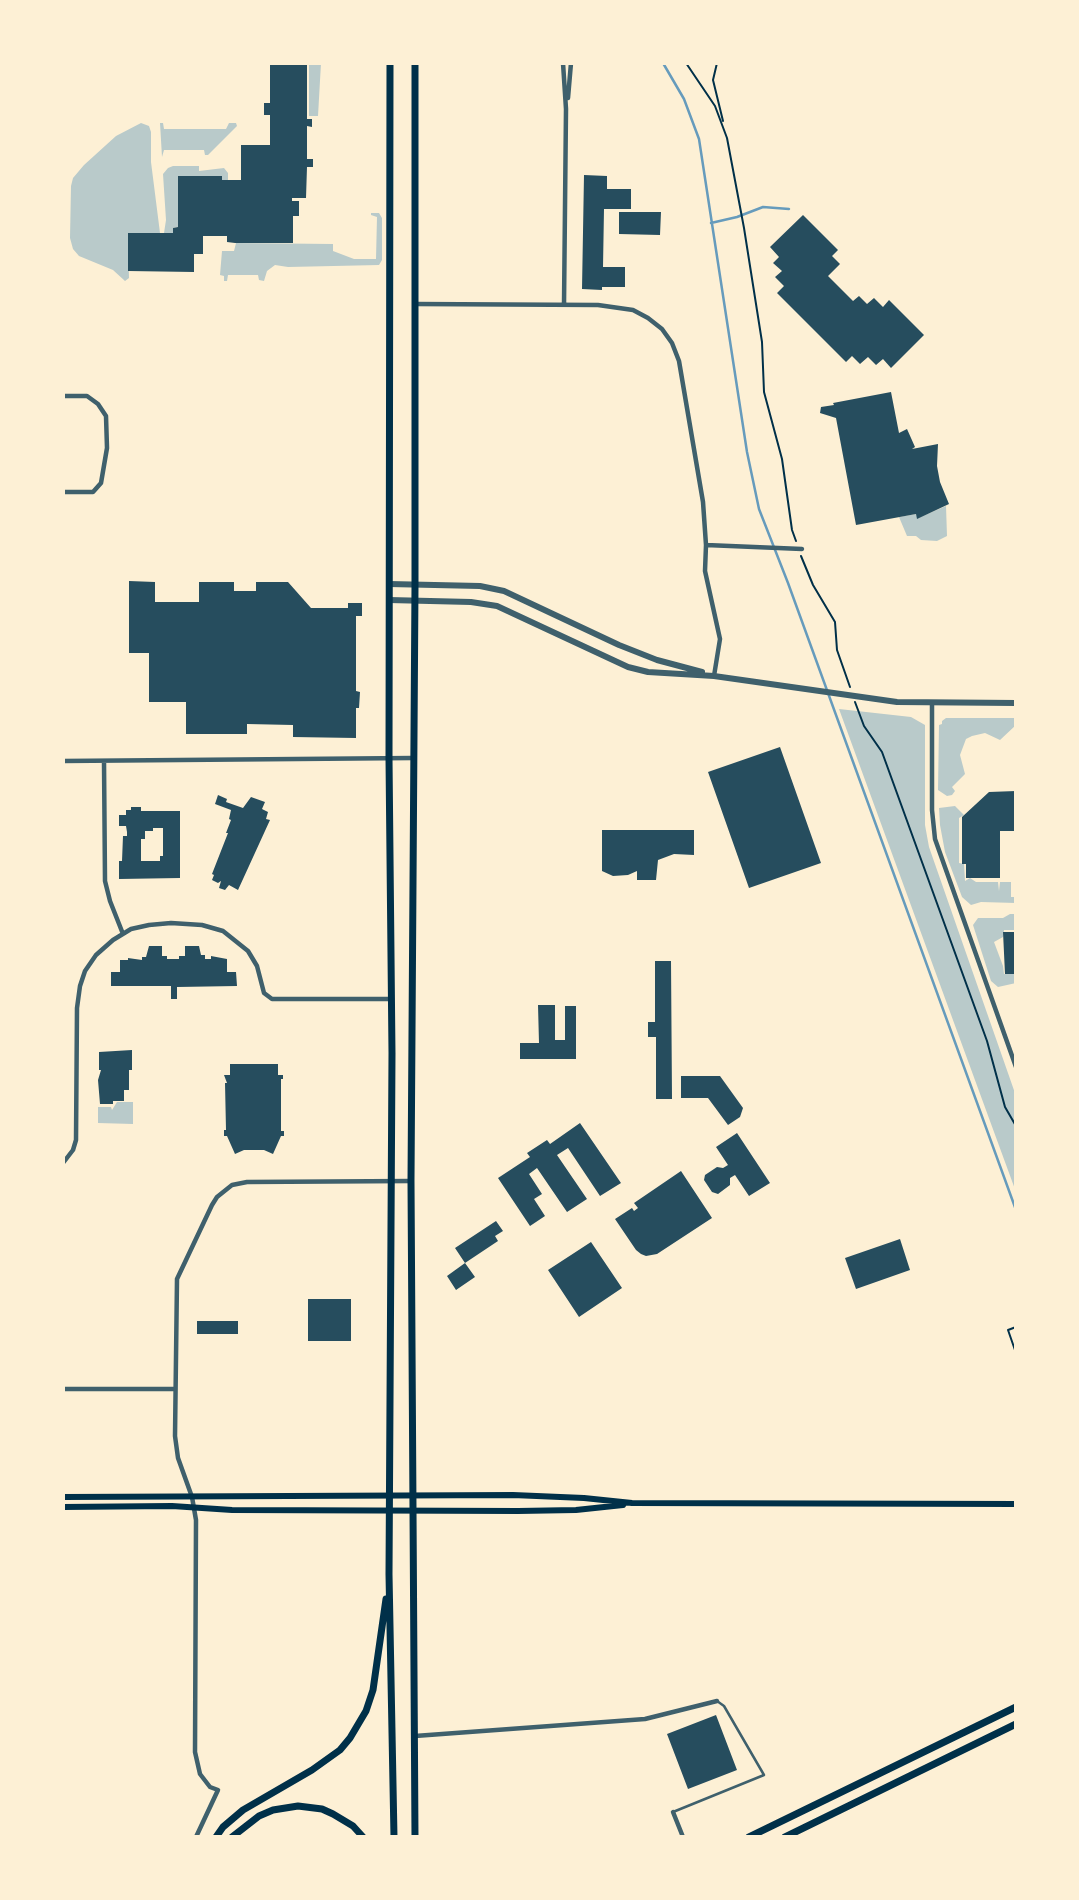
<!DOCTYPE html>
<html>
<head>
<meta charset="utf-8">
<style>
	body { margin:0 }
	#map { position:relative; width:1079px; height:1900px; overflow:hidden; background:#fdf0d5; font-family:"Fira Sans",sans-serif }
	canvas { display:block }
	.frame { position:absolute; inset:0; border:65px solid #fdf0d5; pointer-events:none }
</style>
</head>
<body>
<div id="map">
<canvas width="1079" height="1900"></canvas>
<div class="frame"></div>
</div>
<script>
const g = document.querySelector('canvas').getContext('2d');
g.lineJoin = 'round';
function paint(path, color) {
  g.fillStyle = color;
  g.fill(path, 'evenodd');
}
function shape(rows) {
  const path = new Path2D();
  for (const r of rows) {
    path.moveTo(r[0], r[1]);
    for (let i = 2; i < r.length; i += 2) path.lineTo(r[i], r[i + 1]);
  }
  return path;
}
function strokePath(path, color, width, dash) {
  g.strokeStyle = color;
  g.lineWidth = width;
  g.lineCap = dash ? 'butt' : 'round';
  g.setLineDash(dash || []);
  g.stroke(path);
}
const green = shape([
	[309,63,321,63,318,116,309,116],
	[141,123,149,126,151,132,151,162,160,233,128,234,129,278,125,281,113,270,79,256,73,249,70,238,71,186,73,178,84,165,116,136],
	[160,123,163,123,164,129,226,129,229,123,236,123,237,126,208,155,205,155,204,150,164,150,162,157],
	[173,166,199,166,199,171,224,168,228,173,228,180,222,180,221,176,178,176,178,227,173,228,173,233,164,233,166,220,163,174,168,168],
	[371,213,379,213,382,218,382,260,379,265,288,267,275,265,267,271,264,281,259,280,258,275,228,275,227,281,224,281,224,276,220,275,222,251,234,251,236,243,333,244,333,251,354,259,376,259,377,217,371,215],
	[946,506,947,536,937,541,921,540,916,536,907,536,899,517,916,514,918,518],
	[839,709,911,717,925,725,925,825,929,847,1016,1096,1016,1192],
	[946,718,1016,718,1016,725,1000,740,985,733,972,736,966,739,960,755,965,774,952,787,955,791,952,795,947,796,938,790,939,725,942,724,942,721],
	[955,806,964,815,959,818,959,863,964,864,965,881,970,878,976,882,998,882,999,891,1000,882,1011,882,1011,897,1016,897,1016,903,981,902,971,905,962,897,945,852,940,825,939,808],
	[1010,914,1016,914,1016,930,1004,930,1003,937,994,942,1003,966,1004,974,1016,974,1016,983,998,987,991,981,973,925,978,918,1003,918],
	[117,1102,133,1102,133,1124,98,1123,98,1107,111,1107,112,1110]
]);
const stream = shape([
	[663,63,684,99,699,139,747,452,759,509,788,583,1016,1210],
	[711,223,737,217,763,207,789,209]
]);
const building = shape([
	[270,63,307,63,307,119,312,119,312,127,307,126,307,159,313,159,313,167,307,167,306,198,292,198,292,201,299,201,299,216,293,216,293,243,235,243,227,242,227,236,203,236,203,254,194,254,194,272,128,271,128,233,173,233,173,228,178,227,178,176,222,176,222,180,241,180,241,145,270,145,270,115,264,115,264,103,270,103],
	[584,175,607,176,607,189,631,189,631,209,604,209,603,267,625,267,625,287,602,287,602,290,582,289],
	[619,212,661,212,660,235,619,234],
	[803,215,838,250,832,256,840,264,828,276,853,301,859,296,867,304,874,298,883,307,889,300,924,335,891,368,883,359,876,365,868,357,860,364,852,356,846,362,777,293,784,286,775,277,782,271,773,263,779,257,770,247],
	[891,392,899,433,907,429,915,447,912,449,938,444,937,466,940,482,949,504,917,519,916,514,856,525,836,418,820,413,821,407,834,405,833,403],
	[129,581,155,582,155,602,199,602,199,582,234,582,234,591,256,591,256,582,288,582,311,608,348,608,348,603,362,603,362,616,356,616,356,691,360,692,359,708,356,708,356,738,293,737,293,725,247,724,247,734,186,734,186,702,149,702,149,653,129,653],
	[780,747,821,863,749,888,708,772],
	[1016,791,1016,831,1000,831,1000,878,966,878,966,864,962,864,962,817,989,792],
	[218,795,227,799,226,802,243,808,251,797,265,802,262,809,268,812,266,819,270,820,238,890,229,885,225,890,219,888,221,881,218,883,212,880,214,875,212,874,228,833,226,833,231,820,229,819,231,810,215,804],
	[131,807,141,807,141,811,180,811,180,878,119,879,119,861,122,861,123,836,127,836,127,832,126,826,119,826,119,815,126,815,126,810,131,810],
	[153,828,163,828,163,856,160,856,160,861,141,861,141,839,145,839,145,831,153,831],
	[602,830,694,830,694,855,674,854,658,860,656,880,637,880,637,871,628,875,613,876,602,871],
	[1003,932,1016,932,1016,974,1005,974],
	[149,946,162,946,162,956,167,956,167,959,179,959,179,956,185,956,185,946,199,946,201,955,205,955,205,959,211,959,211,956,227,959,227,972,236,972,237,986,177,987,177,999,171,999,171,986,111,986,111,972,120,972,120,960,128,960,128,958,142,960,142,957,146,957],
	[655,961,671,961,672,1099,656,1099,656,1037,648,1037,648,1022,655,1022],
	[538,1005,555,1005,555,1040,565,1040,565,1006,576,1006,576,1059,520,1059,520,1043,539,1043],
	[132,1050,132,1070,129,1070,129,1090,124,1090,124,1101,113,1101,113,1104,100,1104,98,1080,101,1070,99,1070,99,1052],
	[230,1064,278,1064,278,1075,283,1075,283,1079,281,1079,281,1131,284,1131,284,1136,281,1136,273,1154,264,1150,244,1150,235,1154,227,1136,224,1136,224,1130,226,1130,225,1083,227,1083,224,1075,230,1075],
	[681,1076,720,1076,743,1108,740,1117,728,1125,708,1098,681,1098],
	[580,1123,621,1183,600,1196,568,1148,557,1155,587,1199,567,1212,537,1168,529,1174,542,1194,534,1199,545,1216,530,1226,498,1178,530,1157,527,1153,547,1140,550,1144],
	[737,1133,770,1183,749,1196,735,1175,730,1178,730,1185,718,1194,712,1192,704,1180,705,1175,717,1167,723,1168,728,1165,716,1147],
	[681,1171,712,1218,657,1254,646,1256,641,1254,636,1250,615,1219,632,1208,634,1211,638,1208,634,1203],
	[496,1221,503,1231,495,1236,498,1241,465,1263,455,1248],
	[900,1239,910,1270,856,1289,845,1258],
	[591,1242,622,1288,579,1317,548,1270],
	[465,1263,475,1277,456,1290,447,1276],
	[308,1299,351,1299,351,1341,308,1341],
	[197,1321,238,1321,238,1334,197,1334],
	[716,1715,737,1770,688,1789,667,1734]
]);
const path = shape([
	[686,63,715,106,727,138,744,228,762,342,764,392,782,459,792,530,796,541],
	[717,63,713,80,723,121],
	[801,556,813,585,835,622,837,650,850,687],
	[855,702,864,726,882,752,987,1041,1005,1107,1016,1126],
	[1016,1327,1008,1330,1016,1353]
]);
const service = shape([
	[673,1812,764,1775,724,1706,717,1701]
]);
const minor = shape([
	[563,63,566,109,564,305],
	[568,98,571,63],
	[415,304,598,305,633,310,648,318,662,329,672,343,679,361,703,502,706,545],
	[63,396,87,396,98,404,106,416,107,448,101,483,93,492,63,492],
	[714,676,720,639,705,571,706,545,802,549],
	[932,703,932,810,935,839,1016,1067],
	[63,761,413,758],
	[104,761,105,881,110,901,123,934],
	[63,1163,73,1150,76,1140,77,1008,80,986,85,971,96,955,113,940,131,929,149,925,171,923,202,925,223,931,248,951,257,966,264,993,272,999,392,999],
	[63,1389,175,1389],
	[415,1736,645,1719,717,1701],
	[673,1812,683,1837],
	[196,1837,218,1790,210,1787,200,1774,195,1752,196,1520,192,1497,178,1458,175,1436,177,1279,212,1205,217,1197,232,1185,247,1182,411,1181]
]);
const tertiary = shape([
	[389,584,480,586,504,591,619,645,657,660,702,672],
	[389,600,471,602,497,606,628,667,648,672,714,676,897,702,1016,703]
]);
const secondary = shape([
	[63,1497,513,1495,584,1498,632,1503,1016,1504],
	[63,1507,172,1506,232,1510,518,1511,576,1510,623,1505]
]);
const primary = shape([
	[390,63,389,758,392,1053,389,1574,394,1837],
	[415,63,415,586,411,1181,415,1837],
	[216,1837,223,1827,243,1810,312,1770,340,1750,350,1738,366,1711,373,1690,386,1599],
	[232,1837,259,1816,273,1810,298,1806,322,1809,333,1814,353,1826,363,1837],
	[749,1837,1016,1707],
	[785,1837,1016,1724]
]);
paint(green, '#b9caca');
strokePath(stream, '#669bbc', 2.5);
paint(building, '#264d5e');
strokePath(path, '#003049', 2);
strokePath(service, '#3f606c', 2.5);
strokePath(minor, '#3f606c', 4.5);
strokePath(tertiary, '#3f606c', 6);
strokePath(secondary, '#003049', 6);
strokePath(primary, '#003049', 7);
</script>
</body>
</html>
